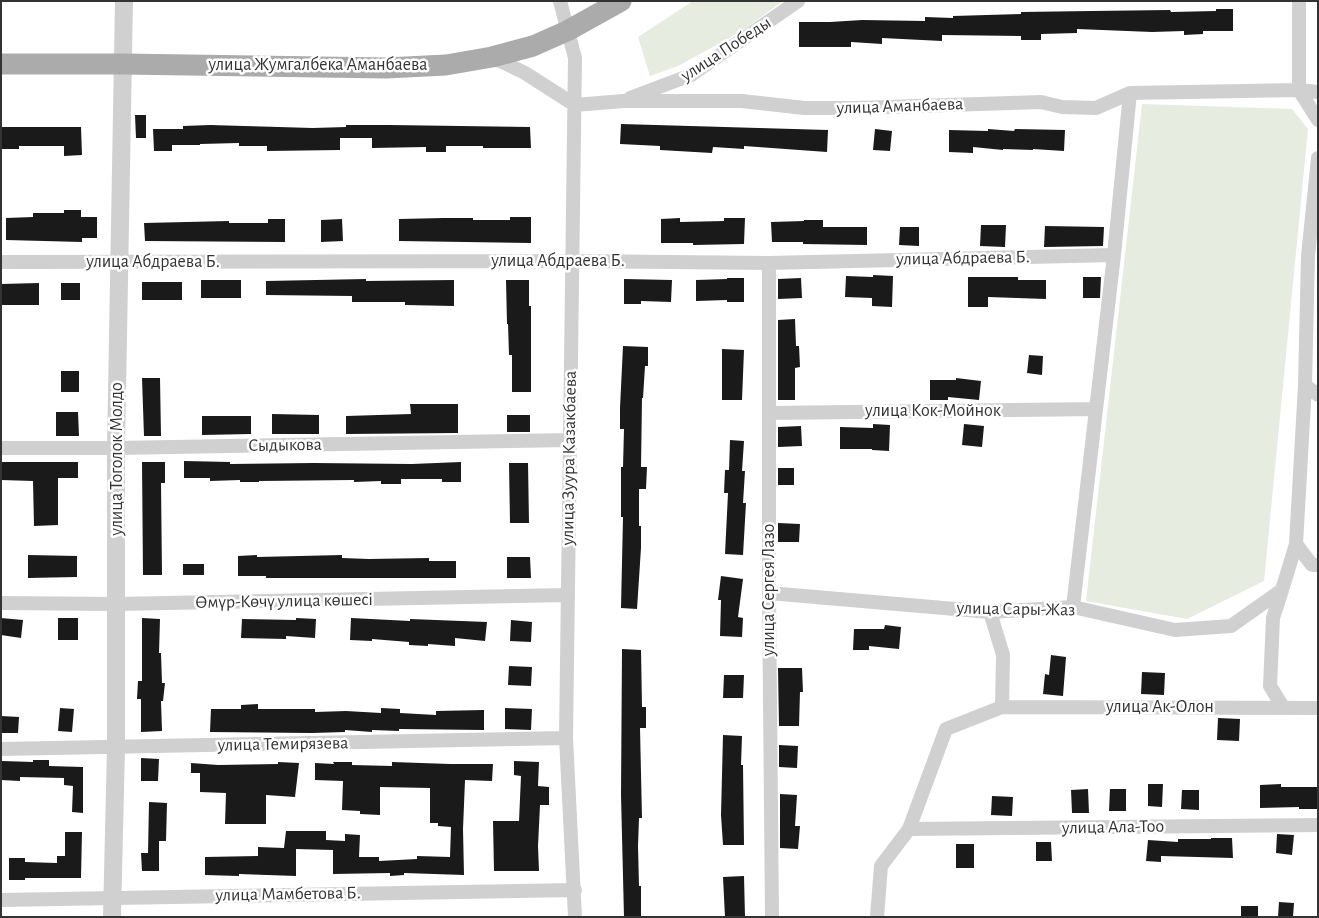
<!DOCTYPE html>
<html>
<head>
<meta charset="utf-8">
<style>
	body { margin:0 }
	#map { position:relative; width:1319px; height:918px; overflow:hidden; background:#fff; font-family:"Alegreya Sans",sans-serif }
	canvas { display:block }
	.frame { position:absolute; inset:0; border:2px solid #333; pointer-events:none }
</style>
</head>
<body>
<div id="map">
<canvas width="1319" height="918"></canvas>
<div class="frame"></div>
</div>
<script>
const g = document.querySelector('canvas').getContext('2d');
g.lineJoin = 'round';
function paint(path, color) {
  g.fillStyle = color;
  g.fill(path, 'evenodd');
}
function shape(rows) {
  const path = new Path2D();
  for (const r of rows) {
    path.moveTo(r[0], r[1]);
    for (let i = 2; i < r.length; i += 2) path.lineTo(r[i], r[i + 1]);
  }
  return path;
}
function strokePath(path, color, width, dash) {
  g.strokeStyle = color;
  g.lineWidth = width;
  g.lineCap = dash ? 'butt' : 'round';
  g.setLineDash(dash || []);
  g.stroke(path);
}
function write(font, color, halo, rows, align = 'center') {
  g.font = font + ' "Alegreya Sans",sans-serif';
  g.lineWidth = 5;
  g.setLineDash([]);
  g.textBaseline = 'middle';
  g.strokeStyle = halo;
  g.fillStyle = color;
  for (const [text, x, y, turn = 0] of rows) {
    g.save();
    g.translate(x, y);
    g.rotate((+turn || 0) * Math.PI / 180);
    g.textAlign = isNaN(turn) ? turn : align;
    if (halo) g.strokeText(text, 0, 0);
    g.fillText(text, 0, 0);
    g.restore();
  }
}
const green = shape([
	[693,1,783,1,742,31,678,66,650,76,638,37],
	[1142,104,1292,109,1308,129,1264,581,1187,619,1086,601]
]);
const building = shape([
	[1216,9,1233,9,1233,31,1203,31,1203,34,1184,35,1184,31,1152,32,1077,29,1077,33,1041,34,1041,40,1021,40,1021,36,942,35,942,41,882,38,882,44,851,42,851,47,799,47,799,22,830,22,862,20,925,21,925,17,953,18,953,16,1021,14,1021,12,1091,11,1170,10,1171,12,1216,11],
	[135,115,146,115,146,138,136,138],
	[621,124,828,130,827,152,744,146,744,149,713,147,712,153,660,150,660,146,620,144],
	[210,125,313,128,346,127,346,125,390,125,530,127,531,148,483,148,483,146,446,146,446,152,426,152,426,147,372,148,372,138,340,138,340,150,267,151,267,146,239,146,239,143,200,144,200,145,172,145,172,151,154,151,153,129,183,129,183,126],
	[1,127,81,127,82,155,64,156,64,146,19,146,19,149,1,149],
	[875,129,892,131,890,151,873,150],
	[988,129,1014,131,1015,129,1065,130,1064,151,1033,149,1033,150,1003,149,1003,150,973,147,973,153,949,152,949,130,988,131],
	[64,210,81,210,81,217,97,217,97,238,82,238,82,242,6,240,6,218,33,217,33,213,64,213],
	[510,217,531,217,531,243,399,241,399,219,444,218,473,218,473,220,510,220],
	[680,218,680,222,724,221,724,218,745,218,744,244,693,245,693,243,661,243,661,219],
	[268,219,285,219,285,242,145,241,144,223,229,221,229,223,268,223],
	[342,219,343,241,321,242,321,220],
	[804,220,823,220,823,227,867,227,867,245,803,244,803,242,772,242,771,222,804,221],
	[981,225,1006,225,1005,247,980,246],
	[1045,226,1104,227,1103,246,1044,247],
	[900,227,919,227,919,246,899,245],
	[873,275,893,276,892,307,872,306,872,298,845,297,846,276,873,277],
	[968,277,1018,277,1018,280,1046,280,1046,299,988,297,988,307,968,307],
	[1083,277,1101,277,1100,298,1083,298],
	[727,278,744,278,744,302,727,302,727,300,696,301,696,280,727,279],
	[801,278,802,298,778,299,778,279],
	[366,279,366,281,454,280,454,306,405,305,405,302,352,302,352,296,266,295,266,281],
	[624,279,672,280,671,302,641,301,641,304,624,304],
	[201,280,241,280,241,298,201,298],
	[506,280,529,280,529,306,531,306,531,392,512,392,512,355,509,355,508,324,507,324],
	[142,282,182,282,182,300,142,300],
	[39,283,39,305,1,305,1,284],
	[61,283,80,283,80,300,61,300],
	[795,319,796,346,799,346,800,367,795,368,795,400,778,400,778,320],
	[623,346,648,347,648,366,645,366,643,398,642,398,641,467,647,467,646,489,639,489,639,526,641,526,641,548,637,609,621,608,623,517,621,517,621,467,623,467,624,429,620,429,620,408],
	[722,349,744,350,742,400,722,400],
	[1029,355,1043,356,1042,375,1027,373],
	[61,371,79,371,79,392,61,392],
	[142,378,160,378,161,436,144,436],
	[956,378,981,381,979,400,948,397,948,400,930,400,930,380,956,380],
	[410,404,458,404,458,433,346,434,346,416,411,414],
	[56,412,78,412,79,436,56,436],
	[272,414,319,415,319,434,272,434],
	[507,415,530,415,530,432,507,432],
	[202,416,251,416,251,434,202,435],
	[873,424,890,425,889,451,872,450,872,449,840,449,840,427,873,428],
	[964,424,984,426,982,447,962,445],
	[801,426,802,446,778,447,778,427],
	[730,440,744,441,742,471,745,471,743,503,746,503,743,555,725,554,728,493,724,493,725,470,729,470],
	[184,461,230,462,230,464,314,463,412,464,461,462,461,482,442,482,442,479,401,479,401,484,381,484,381,481,354,482,354,480,259,481,259,482,240,482,240,480,210,481,210,478,184,478],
	[1,462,78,462,78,478,58,478,58,525,34,526,33,481,1,480],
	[142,462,165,462,165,483,161,483,162,575,143,575],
	[509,463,528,463,529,523,510,523],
	[778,468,794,468,794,485,778,485],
	[778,523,800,524,799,542,778,542],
	[28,555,77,556,77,577,28,578],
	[257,555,257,557,342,555,342,558,369,559,429,558,429,561,456,561,456,578,266,578,266,576,238,576,238,556],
	[507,557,530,557,531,578,507,578],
	[183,564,204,564,204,575,183,575],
	[721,576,743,579,738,617,743,618,742,637,720,636,721,600,718,600],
	[1,618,23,620,21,638,1,635],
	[58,618,78,618,78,640,58,640],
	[142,618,160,619,159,653,161,653,162,683,165,683,163,701,161,701,162,731,141,732,141,699,137,699,138,681,142,681],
	[296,618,316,619,315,638,286,636,286,639,241,638,242,619,296,620],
	[351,618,410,621,410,619,487,622,485,641,455,638,455,646,428,644,428,646,409,645,409,642,372,639,372,641,350,640],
	[511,620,532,622,531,642,510,641],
	[885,625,901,627,899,649,869,646,869,650,853,650,854,629,884,629],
	[622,649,641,650,642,707,646,707,646,728,640,728,642,818,639,818,638,846,639,886,641,886,641,917,624,917,621,795],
	[1051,655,1066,657,1063,696,1043,694,1045,674,1049,675],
	[509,666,532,667,531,686,508,685],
	[778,668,802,668,803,692,800,692,799,726,779,726],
	[1142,672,1165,673,1164,695,1141,694],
	[724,675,744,675,743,698,723,698],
	[258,704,258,709,315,709,315,712,346,711,381,713,381,708,400,709,400,713,436,715,436,711,484,710,484,730,399,729,399,731,372,730,372,732,345,730,345,732,312,733,210,732,211,709,241,709,241,705],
	[60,708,74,709,72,732,58,731],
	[505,708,532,709,531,730,505,729],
	[1,716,19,717,18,733,1,733],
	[1218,718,1240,719,1239,741,1217,740],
	[723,735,742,736,741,765,743,765,744,845,723,845,721,815],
	[779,745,798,746,797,768,779,767],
	[141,758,159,759,158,781,141,781],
	[33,760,49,760,49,766,83,767,83,813,72,812,73,786,64,785,64,778,20,777,20,781,1,780,2,761,33,762],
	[514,761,539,762,538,786,549,787,549,805,540,805,538,846,539,871,494,871,493,821,519,821,521,776,514,775],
	[278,762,299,763,295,797,266,795,266,824,225,824,226,793,200,792,200,773,191,773,191,763,218,765,278,764],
	[333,762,352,762,352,765,392,766,392,762,450,764,493,764,492,781,465,780,463,829,464,875,404,873,404,875,390,876,390,873,333,874,333,850,296,849,296,876,239,874,239,876,205,875,205,857,258,856,258,847,284,848,286,831,326,831,326,840,345,841,345,834,360,835,359,857,379,857,379,861,417,859,417,856,450,857,451,827,438,826,438,823,430,823,430,788,380,787,380,815,360,814,360,811,342,810,343,781,315,780,315,763,334,764],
	[1148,784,1163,784,1162,807,1148,806],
	[1281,784,1281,787,1318,787,1318,809,1299,809,1299,807,1260,808,1260,785],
	[1088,789,1089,813,1072,813,1071,790],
	[1110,789,1126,789,1126,811,1109,811],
	[1182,790,1199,790,1199,810,1181,809],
	[780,794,797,795,795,826,800,826,798,849,780,848],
	[992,796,1013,797,1012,816,991,815],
	[149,802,167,803,166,841,159,841,159,871,142,871,141,853,148,853],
	[65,832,82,832,81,878,25,878,25,880,9,880,9,858,25,858,25,862,57,863,57,856,65,856],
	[1277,834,1294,835,1292,855,1276,853],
	[1211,838,1232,838,1233,858,1161,856,1161,862,1146,861,1148,840,1178,842,1178,839,1211,839],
	[1036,842,1051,842,1052,861,1036,861],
	[956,844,974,844,974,868,956,868],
	[744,876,745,917,725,917,723,877],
	[1279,902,1294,903,1293,917,1278,917],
	[1241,906,1258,906,1258,917,1241,917]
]);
const minor = shape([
	[560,1,575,58,566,738,575,917],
	[1299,1,1299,90,1318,120],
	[492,57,525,73,575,105,623,101,742,101,804,108,856,108,1041,102,1062,107,1096,108,1130,93,1299,90,1318,92],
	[630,98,691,75,798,1],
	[1,262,571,261,769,263,1114,255],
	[769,263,769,593,772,917],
	[1305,385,1318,395],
	[769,413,1096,409],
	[1,448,116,448,569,440],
	[1296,544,1312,565,1318,565],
	[1282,590,1273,618,1270,686,1283,707],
	[769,593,990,612,1073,607,1175,630,1231,626,1282,590,1296,544,1305,385,1308,256,1318,158],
	[1,603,117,604,567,595],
	[1073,607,1114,255,1130,93],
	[1002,707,1318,708],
	[1,749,566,738],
	[909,829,1318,825],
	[1,900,575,890],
	[877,917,881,866,909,829,946,729,1002,707,1003,655,990,612]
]);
const tertiary = shape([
	[112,917,116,747,116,448,124,1]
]);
const primary = shape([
	[1,64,123,64,386,68,446,65,492,57,533,46,567,31,621,1]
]);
const streetNames = [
	["улица Победы",726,49,-33],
	["улица Жумгалбека Аманбаева",318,65],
	["улица Аманбаева",900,106,-2],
	["улица Абдраева Б.",963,258,-1],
	["улица Абдраева Б.",558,261],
	["улица Абдраева Б.",153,262],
	["улица Кок-Мойнок",933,411],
	["Сыдыкова",285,445,-1],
	["улица Зуура Казакбаева",569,458,-89],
	["улица Тоголок Молдо",117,459,-90],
	["улица Сергея Лазо",769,590,-90],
	["Өмүр-Көчү улица көшесі",284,601,-1],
	["улица Сары-Жаз",1016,609,1],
	["улица Ак-Олон",1160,707],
	["улица Темирязева",283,744,-1],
	["улица Ала-Тоо",1113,827,-1],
	["улица Мамбетова Б.",288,894,-1]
];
paint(green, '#e6ecdf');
paint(building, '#1a1a1a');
strokePath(minor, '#d0d0d0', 14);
strokePath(tertiary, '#d0d0d0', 18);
strokePath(primary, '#ababab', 21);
write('18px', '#333', '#fff', streetNames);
</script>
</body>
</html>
